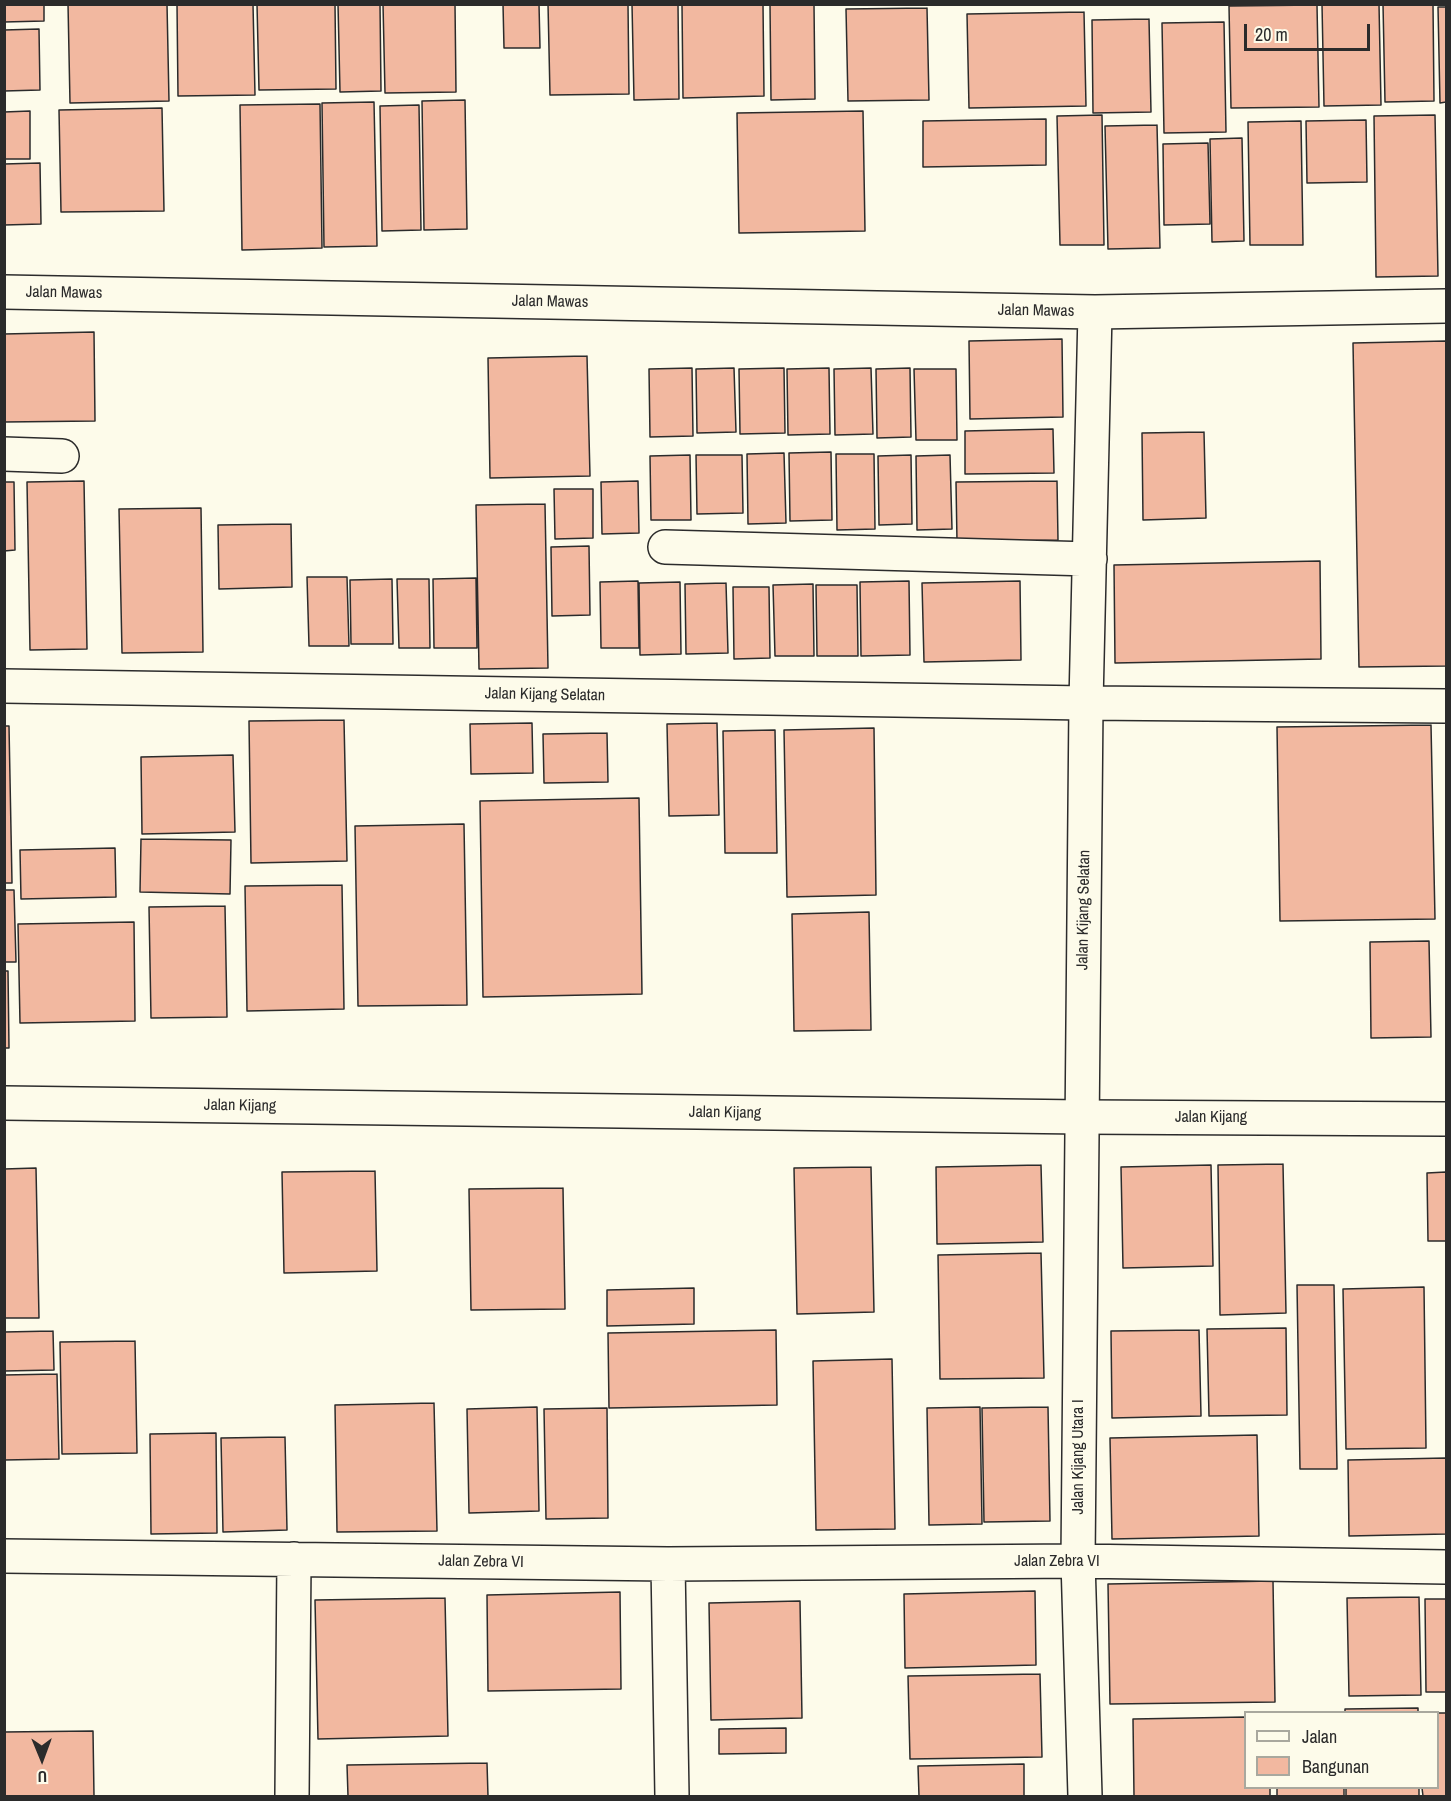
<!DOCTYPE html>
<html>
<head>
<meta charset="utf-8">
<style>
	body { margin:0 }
	#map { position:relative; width:1451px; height:1801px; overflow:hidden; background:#fdfbea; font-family:"Archivo Narrow",sans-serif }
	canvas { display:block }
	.frame { position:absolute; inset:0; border:6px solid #2b2b2b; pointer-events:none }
	.legend { position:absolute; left:1244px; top:1711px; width:195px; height:78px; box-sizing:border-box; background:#fdfbea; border:2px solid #a9a89e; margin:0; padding:8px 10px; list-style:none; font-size:18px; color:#2b2b2b }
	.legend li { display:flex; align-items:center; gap:12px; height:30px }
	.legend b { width:30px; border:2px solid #a9a89e }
	.north { position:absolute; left:12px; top:1729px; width:60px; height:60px; -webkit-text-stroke:4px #fdfbea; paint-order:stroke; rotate:179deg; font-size:16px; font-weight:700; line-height:24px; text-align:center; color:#2b2b2b }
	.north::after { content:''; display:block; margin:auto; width:21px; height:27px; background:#2b2b2b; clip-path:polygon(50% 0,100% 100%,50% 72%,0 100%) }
	.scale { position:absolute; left:1244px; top:24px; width:126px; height:27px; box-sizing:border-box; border:3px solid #2b2b2b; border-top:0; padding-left:8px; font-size:18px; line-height:21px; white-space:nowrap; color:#2b2b2b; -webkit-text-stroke:4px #fdfbea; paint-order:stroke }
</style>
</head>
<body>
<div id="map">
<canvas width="1451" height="1801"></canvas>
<div class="frame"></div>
<ul class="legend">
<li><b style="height:8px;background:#fdfbea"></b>Jalan</li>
<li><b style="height:16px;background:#f2b8a0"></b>Bangunan</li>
</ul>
<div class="north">U</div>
<div class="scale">20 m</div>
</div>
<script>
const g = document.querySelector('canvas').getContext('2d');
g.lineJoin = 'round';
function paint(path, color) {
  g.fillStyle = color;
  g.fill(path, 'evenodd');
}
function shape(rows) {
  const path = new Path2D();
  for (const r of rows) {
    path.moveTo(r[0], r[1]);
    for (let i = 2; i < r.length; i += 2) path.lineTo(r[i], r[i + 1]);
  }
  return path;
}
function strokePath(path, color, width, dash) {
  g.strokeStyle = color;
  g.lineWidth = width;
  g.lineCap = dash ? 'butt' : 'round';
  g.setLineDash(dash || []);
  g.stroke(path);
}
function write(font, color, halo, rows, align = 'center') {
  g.font = font + ' "Archivo Narrow",sans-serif';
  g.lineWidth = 4.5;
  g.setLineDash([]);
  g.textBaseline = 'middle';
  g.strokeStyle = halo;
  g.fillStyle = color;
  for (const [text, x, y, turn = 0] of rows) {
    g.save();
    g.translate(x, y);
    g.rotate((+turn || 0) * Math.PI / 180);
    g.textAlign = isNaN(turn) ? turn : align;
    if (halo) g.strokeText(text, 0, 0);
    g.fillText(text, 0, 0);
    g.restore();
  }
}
const building = shape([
	[4,4,44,4,44,21,4,22,4,4],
	[68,4,167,4,169,101,70,103,68,4],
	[177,4,253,4,255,95,178,96,177,4],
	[257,4,335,4,336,89,259,90,257,4],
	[338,4,380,4,381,91,340,92,338,4],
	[383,4,455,4,456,92,385,93,383,4],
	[503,4,539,4,540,48,504,48,503,4],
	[548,4,628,4,629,94,550,95,548,4],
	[632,4,678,4,679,99,634,100,632,4],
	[763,4,764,96,683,98,682,5,763,4],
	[770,4,814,4,815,99,771,100,770,4],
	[1322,4,1379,4,1381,105,1324,106,1322,4],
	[1383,4,1433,4,1434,101,1385,102,1383,4],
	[1317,5,1319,107,1231,108,1229,6,1317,5],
	[1438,7,1446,7,1446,102,1440,103,1438,7],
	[927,8,929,100,848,101,846,9,927,8],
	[1084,12,1086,106,969,108,967,14,1084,12],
	[1149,19,1151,112,1093,113,1092,20,1149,19],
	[1224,22,1226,132,1164,133,1162,23,1224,22],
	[39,29,40,90,4,91,4,30,39,29],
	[465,100,467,229,424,230,422,101,465,100],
	[374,102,377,246,324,247,322,103,374,102],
	[320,104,322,248,242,250,240,105,320,104],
	[419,105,421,230,382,231,380,106,419,105],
	[162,108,164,211,61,212,59,110,162,108],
	[30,111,30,159,4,159,4,112,30,111],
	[863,111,865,231,739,233,737,113,863,111],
	[1102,115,1104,245,1060,245,1057,116,1102,115],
	[1435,115,1438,276,1376,277,1374,116,1435,115],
	[1046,119,1046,165,923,167,923,121,1046,119],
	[1366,120,1367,182,1307,183,1306,121,1366,120],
	[1301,121,1303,245,1250,245,1248,122,1301,121],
	[1157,125,1160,248,1108,249,1105,126,1157,125],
	[1242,138,1244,241,1212,242,1210,139,1242,138],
	[1208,143,1210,224,1164,225,1163,144,1208,143],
	[40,163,41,224,4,225,4,164,40,163],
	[94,332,95,421,4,422,4,334,94,332],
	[1062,339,1063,417,970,419,969,341,1062,339],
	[1446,341,1446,666,1359,667,1353,343,1446,341],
	[587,356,590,476,490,478,488,358,587,356],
	[692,368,693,436,650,437,649,369,692,368],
	[734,368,736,432,697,433,696,369,734,368],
	[784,368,785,433,740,434,739,369,784,368],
	[829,368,830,434,788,435,787,369,829,368],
	[871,368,873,434,835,435,834,369,871,368],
	[910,368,911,437,877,438,876,369,910,368],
	[914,369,956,369,957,440,916,440,914,369],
	[1053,429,1054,473,965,474,965,431,1053,429],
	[1204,432,1206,518,1143,520,1142,433,1204,432],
	[831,452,832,520,790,521,789,453,831,452],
	[784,453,786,523,748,524,747,454,784,453],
	[836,454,874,454,875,529,837,530,836,454],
	[690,455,691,520,651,520,650,456,690,455],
	[696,455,742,455,743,513,697,514,696,455],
	[911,455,912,524,879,525,878,456,911,455],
	[950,455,952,529,917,530,916,456,950,455],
	[84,481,87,649,30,650,27,482,84,481],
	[638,481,639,533,602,534,601,482,638,481],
	[1057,481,1058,540,957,542,956,482,1057,481],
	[4,482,14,482,15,550,4,551,4,482],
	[554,489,593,489,593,538,555,539,554,489],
	[545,504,548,668,479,669,476,505,545,504],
	[201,508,203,652,122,653,119,509,201,508],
	[291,524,292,587,219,589,218,525,291,524],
	[589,546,590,615,552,616,551,547,589,546],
	[1320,561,1321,659,1115,663,1114,565,1320,561],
	[307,577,347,577,349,646,309,646,307,577],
	[476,578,477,648,434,648,433,579,476,578],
	[392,579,393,644,351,644,350,580,392,579],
	[397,579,429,579,430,648,399,648,397,579],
	[638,581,639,648,601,648,600,582,638,581],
	[909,581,910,655,861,656,860,582,909,581],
	[1020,581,1021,660,924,662,922,583,1020,581],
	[680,582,681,654,640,655,639,583,680,582],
	[726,583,728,653,686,654,685,584,726,583],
	[813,584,814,656,775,656,773,585,813,584],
	[816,585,857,585,858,656,817,656,816,585],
	[733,587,769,587,770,658,734,659,733,587],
	[344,720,347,861,251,863,249,721,344,720],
	[532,723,533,773,471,774,470,724,532,723],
	[717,723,719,815,669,816,667,724,717,723],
	[1431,725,1435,919,1280,921,1277,727,1431,725],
	[4,726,9,726,12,883,4,883,4,726],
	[874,728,876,895,787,897,784,730,874,728],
	[775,730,777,853,725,853,723,731,775,730],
	[607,733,608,782,544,783,543,734,607,733],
	[233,755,235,832,142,834,141,757,233,755],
	[639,798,642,994,483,997,480,801,639,798],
	[464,824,467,1005,358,1006,355,826,464,824],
	[141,839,231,840,230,894,140,892,141,839],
	[115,848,116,897,21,899,20,850,115,848],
	[342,885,344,1009,247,1011,245,886,342,885],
	[4,890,14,890,16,962,4,962,4,890],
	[225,906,227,1017,151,1018,149,907,225,906],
	[869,912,871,1030,794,1031,792,914,869,912],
	[134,922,135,1021,20,1023,18,924,134,922],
	[1429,941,1431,1037,1371,1038,1370,942,1429,941],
	[4,971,8,971,9,1048,4,1048,4,971],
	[1283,1164,1286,1313,1220,1315,1218,1165,1283,1164],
	[1041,1165,1043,1242,937,1244,936,1167,1041,1165],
	[1211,1165,1213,1266,1123,1268,1121,1167,1211,1165],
	[871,1167,874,1312,797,1314,794,1168,871,1167],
	[36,1168,39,1318,4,1318,4,1169,36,1168],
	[375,1171,377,1271,284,1273,282,1172,375,1171],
	[1446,1172,1446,1241,1428,1241,1427,1173,1446,1172],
	[563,1188,565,1309,471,1310,469,1189,563,1188],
	[1041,1253,1044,1378,940,1379,938,1255,1041,1253],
	[1297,1285,1334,1285,1337,1469,1300,1469,1297,1285],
	[1424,1287,1426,1448,1346,1449,1343,1289,1424,1287],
	[694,1288,694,1324,607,1326,607,1290,694,1288],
	[1286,1328,1287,1415,1209,1416,1207,1329,1286,1328],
	[776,1330,777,1405,609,1408,608,1333,776,1330],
	[1199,1330,1201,1416,1112,1418,1111,1331,1199,1330],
	[53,1331,54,1370,4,1371,4,1332,53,1331],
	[135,1341,137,1453,62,1454,60,1342,135,1341],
	[892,1359,895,1529,816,1530,813,1361,892,1359],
	[57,1374,59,1459,4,1460,4,1375,57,1374],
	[434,1403,437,1531,337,1532,335,1405,434,1403],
	[537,1407,539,1511,469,1513,467,1409,537,1407],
	[980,1407,982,1524,929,1525,927,1408,980,1407],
	[1048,1407,1050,1521,984,1522,982,1408,1048,1407],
	[607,1408,608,1518,546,1519,544,1409,607,1408],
	[216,1433,217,1533,151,1534,150,1434,216,1433],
	[1257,1435,1259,1536,1112,1539,1110,1438,1257,1435],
	[285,1437,287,1530,223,1532,221,1438,285,1437],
	[1446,1458,1446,1534,1349,1536,1348,1460,1446,1458],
	[1273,1581,1275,1702,1110,1704,1108,1584,1273,1581],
	[1035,1591,1036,1665,905,1668,904,1594,1035,1591],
	[620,1592,621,1689,488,1691,487,1595,620,1592],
	[1419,1597,1421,1695,1349,1696,1347,1598,1419,1597],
	[445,1598,448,1736,318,1739,315,1600,445,1598],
	[1425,1599,1446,1599,1446,1692,1426,1692,1425,1599],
	[800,1601,802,1718,711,1720,709,1603,800,1601],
	[1040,1674,1042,1757,910,1759,908,1676,1040,1674],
	[1418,1708,1418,1712,1345,1712,1345,1709,1418,1708],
	[1438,1713,1446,1713,1446,1796,1423,1796,1422,1788,1438,1788,1438,1713],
	[1246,1717,1246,1788,1270,1788,1270,1796,1134,1796,1133,1719,1246,1717],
	[786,1728,786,1753,719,1754,719,1729,786,1728],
	[93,1731,94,1796,4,1796,4,1732,93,1731],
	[487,1763,488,1796,348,1796,347,1765,487,1763],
	[1024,1764,1024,1796,919,1796,918,1766,1024,1764],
	[1277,1788,1344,1788,1344,1796,1277,1796,1277,1788],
	[1346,1788,1419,1788,1419,1796,1346,1796,1346,1788]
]);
const street = shape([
	[4,292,1095,312,1446,306],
	[4,454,62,456],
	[665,547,1090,559],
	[4,686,1086,703,1446,706],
	[4,1556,668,1564,1078,1561,1446,1567],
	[668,1564,672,1796],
	[292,1796,294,1559],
	[1085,1796,1078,1561,1086,703,1095,312]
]);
const secondary = shape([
	[4,1103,1082,1117,1446,1119]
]);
const streetNames = [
	["Jalan Mawas",64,293,1],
	["Jalan Mawas",550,302,1],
	["Jalan Mawas",1036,311,1],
	["Jalan Kijang Selatan",545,695,1],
	["Jalan Kijang Selatan",1084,910,-89],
	["Jalan Kijang",240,1106,1],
	["Jalan Kijang",725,1113,1],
	["Jalan Kijang",1211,1118],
	["Jalan Kijang Utara I",1079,1457,-90],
	["Jalan Zebra VI",481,1562,1],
	["Jalan Zebra VI",1057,1562]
];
paint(building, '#f2b8a0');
strokePath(building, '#2b2b2b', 1.5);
strokePath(street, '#2b2b2b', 36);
strokePath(secondary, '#2b2b2b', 36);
strokePath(street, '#fdfbea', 33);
strokePath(secondary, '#fdfbea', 33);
write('16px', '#2b2b2b', '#fdfbea', streetNames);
</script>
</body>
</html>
